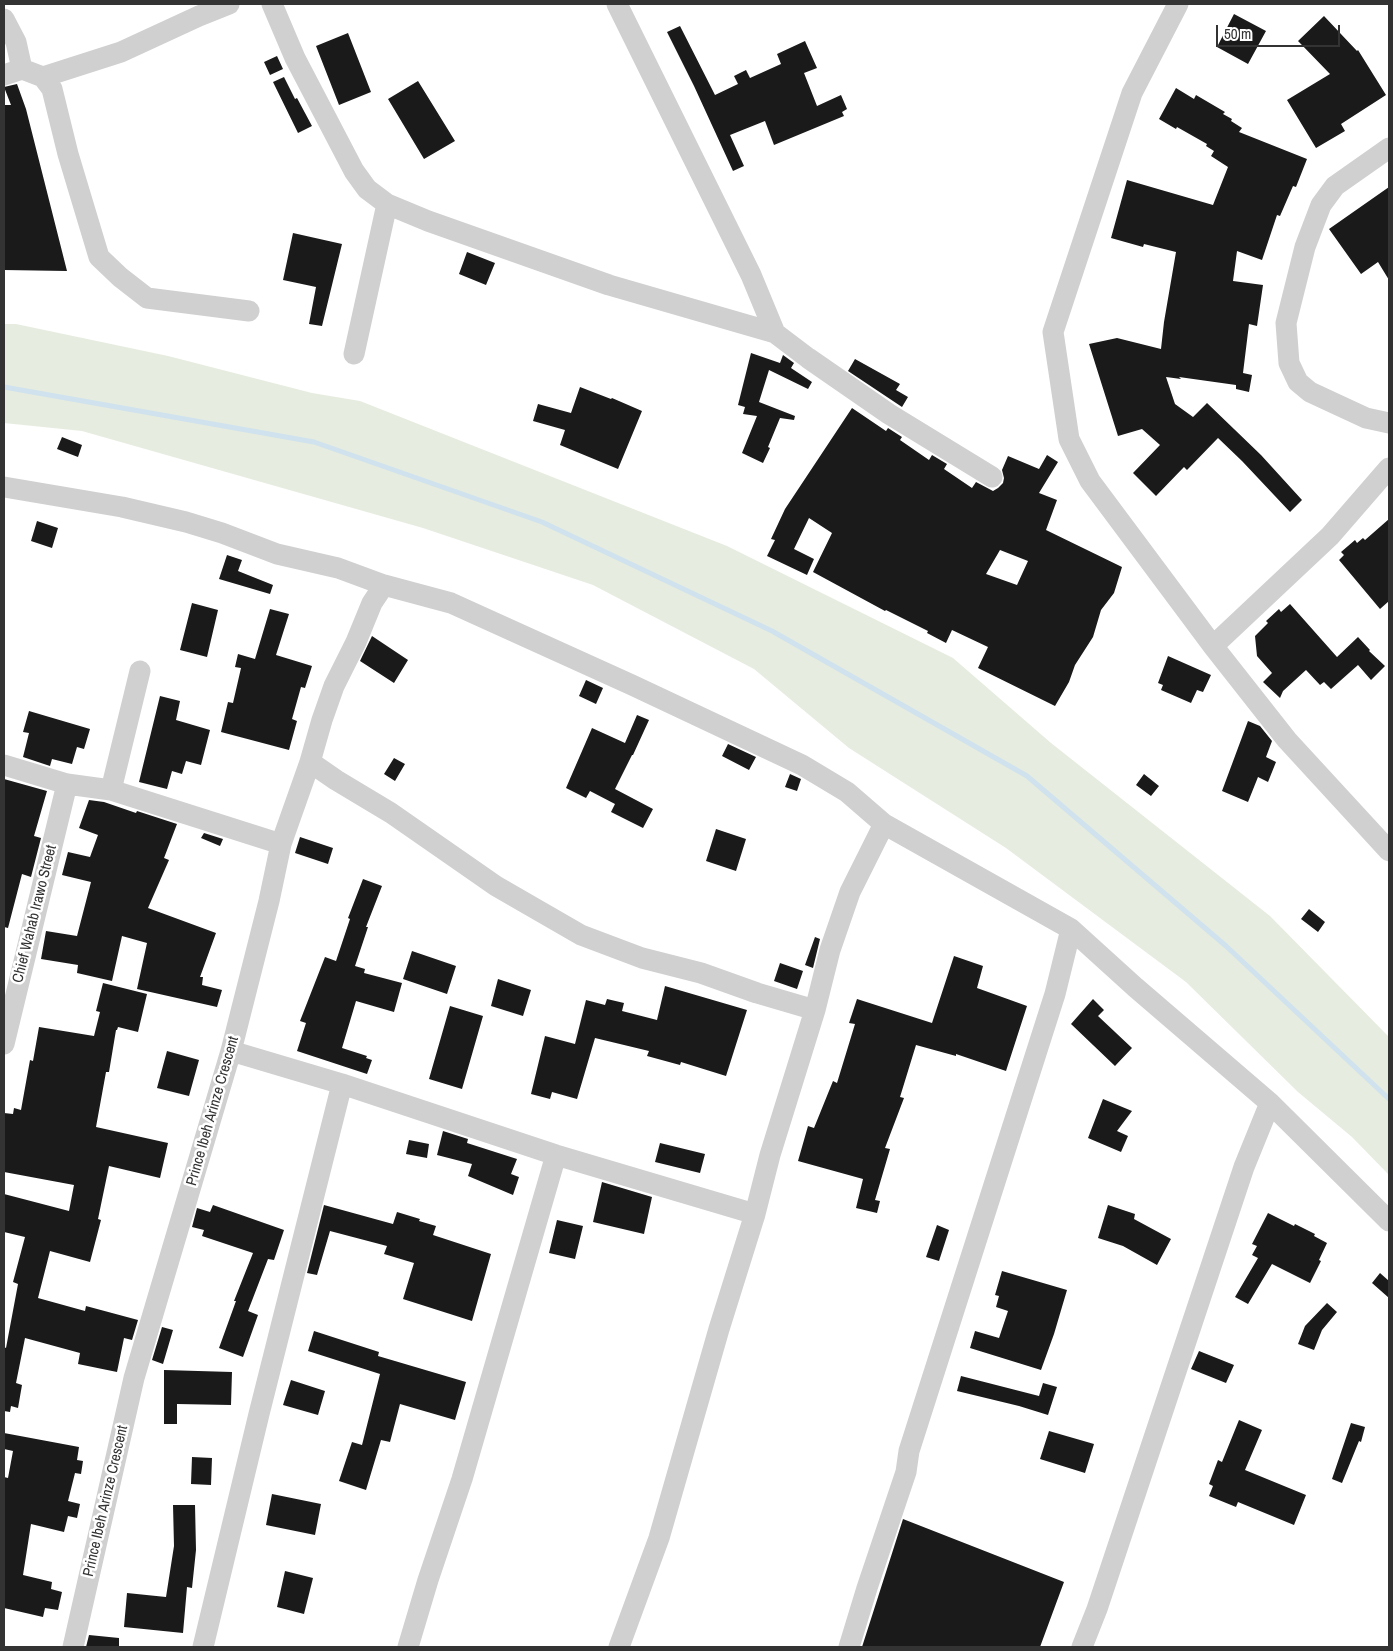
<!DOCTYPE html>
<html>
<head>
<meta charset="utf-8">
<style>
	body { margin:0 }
	#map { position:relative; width:1393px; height:1651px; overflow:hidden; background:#fff; font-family:"Archivo Narrow",sans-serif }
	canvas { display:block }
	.frame { position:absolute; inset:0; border:5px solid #333; pointer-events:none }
	.scale { position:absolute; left:1216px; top:25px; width:124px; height:22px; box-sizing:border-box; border:2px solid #333; border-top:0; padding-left:6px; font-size:15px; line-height:18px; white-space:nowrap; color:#333; -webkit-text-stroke:4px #fff; paint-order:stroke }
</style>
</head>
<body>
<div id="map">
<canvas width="1393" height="1651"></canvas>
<div class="frame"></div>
<div class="scale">50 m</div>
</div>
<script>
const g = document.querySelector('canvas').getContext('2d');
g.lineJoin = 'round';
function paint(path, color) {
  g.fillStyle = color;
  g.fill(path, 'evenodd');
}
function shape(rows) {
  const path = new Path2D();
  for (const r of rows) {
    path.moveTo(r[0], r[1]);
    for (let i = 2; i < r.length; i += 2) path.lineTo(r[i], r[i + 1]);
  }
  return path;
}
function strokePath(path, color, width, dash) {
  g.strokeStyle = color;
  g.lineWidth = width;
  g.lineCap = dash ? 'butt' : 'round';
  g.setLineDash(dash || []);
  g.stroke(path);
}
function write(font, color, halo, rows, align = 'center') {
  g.font = font + ' "Archivo Narrow",sans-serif';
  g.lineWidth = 5;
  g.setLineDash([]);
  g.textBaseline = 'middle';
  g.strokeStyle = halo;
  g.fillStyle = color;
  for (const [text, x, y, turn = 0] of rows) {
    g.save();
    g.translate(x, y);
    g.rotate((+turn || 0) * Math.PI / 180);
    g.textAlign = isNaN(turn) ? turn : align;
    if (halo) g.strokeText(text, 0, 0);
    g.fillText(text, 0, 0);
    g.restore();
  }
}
const green = shape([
	[4,324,16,324,168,356,312,393,360,401,727,546,953,658,1051,743,1270,916,1389,1037,1389,1175,1352,1137,1298,1092,1186,982,1006,848,849,748,754,669,593,585,423,528,82,431,4,423]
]);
const stream = shape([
	[4,387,314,442,542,522,772,631,1027,776,1226,946,1389,1099]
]);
const building = shape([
	[1234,14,1266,31,1248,64,1217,47],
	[1324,16,1357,51,1358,50,1386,95,1341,124,1345,131,1316,148,1287,100,1330,74,1298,41],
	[680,26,715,95,738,84,734,76,746,70,750,78,781,64,777,54,805,41,817,68,804,73,817,106,841,95,847,109,842,112,844,116,774,145,765,121,730,135,744,166,733,171,694,86,667,32],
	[348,33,371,92,339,105,316,46],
	[277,56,283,69,270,75,264,62],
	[284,77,295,99,297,98,312,126,298,133,273,82],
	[418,81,455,141,424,159,388,99],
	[17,84,26,109,67,271,4,270,4,105,11,105,4,87],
	[1176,88,1194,99,1196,95,1225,112,1223,114,1232,119,1231,121,1242,128,1239,132,1307,159,1296,187,1293,186,1280,216,1277,215,1262,260,1237,251,1233,281,1263,285,1257,326,1249,324,1243,373,1252,375,1249,392,1236,389,1236,385,1179,377,1181,379,1166,377,1175,404,1193,417,1207,403,1261,455,1302,500,1290,512,1242,461,1218,438,1187,470,1184,467,1156,496,1133,473,1160,445,1142,429,1118,436,1089,344,1117,338,1161,349,1164,322,1176,252,1144,244,1143,247,1111,238,1127,180,1213,205,1228,167,1211,156,1214,151,1206,146,1207,144,1177,127,1176,129,1159,119],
	[1389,187,1389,280,1378,262,1361,274,1329,229],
	[293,233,342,244,322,326,309,324,316,287,283,280],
	[467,252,495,263,486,285,459,274],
	[751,353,780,363,783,355,794,363,791,368,812,382,808,389,769,370,759,402,795,416,794,420,780,418,768,447,770,448,763,463,742,453,757,416,743,414,745,407,738,405],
	[855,359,900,384,896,390,908,397,902,407,848,371],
	[580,387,611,399,612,398,642,411,618,469,560,445,565,430,533,421,538,404,571,413],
	[852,408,886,431,888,428,902,437,900,440,929,460,932,455,947,464,944,469,972,488,976,482,993,491,998,488,1003,483,1004,478,1002,470,1008,456,1039,469,1047,455,1058,462,1039,493,1057,500,1046,530,1122,567,1114,593,1101,610,1093,637,1075,665,1069,682,1055,706,978,668,988,647,952,630,946,643,927,633,928,631,886,610,885,611,813,572,832,533,809,518,794,549,814,559,807,575,767,556,775,540,771,539,785,509],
	[1000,550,1028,561,1017,585,986,574],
	[62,437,82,445,78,457,57,449],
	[1389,519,1389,601,1380,609,1339,560,1344,555,1341,552,1355,540,1357,543,1363,538,1365,540],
	[37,521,58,528,52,548,31,541],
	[227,555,242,560,238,571,273,585,270,594,219,579],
	[192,603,218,610,207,657,180,650],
	[1290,604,1337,657,1358,637,1370,650,1369,651,1385,666,1371,680,1358,665,1331,689,1324,682,1320,685,1306,670,1283,691,1280,698,1263,682,1272,673,1257,656,1255,636,1268,623,1266,621,1279,609,1281,612],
	[270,609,289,614,276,655,312,666,305,688,301,687,292,719,297,721,289,750,221,732,228,702,233,703,241,668,235,667,238,654,255,659],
	[372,636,408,660,394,683,360,661],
	[1168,656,1211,675,1203,692,1197,690,1191,703,1161,690,1163,685,1158,683],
	[586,680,603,688,596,704,579,696],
	[160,696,180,701,176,720,210,730,201,765,186,761,182,774,172,771,167,789,139,782],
	[29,711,90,729,84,749,77,747,72,764,52,759,50,766,23,757,29,733,23,732],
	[637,715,649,720,633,755,632,755,615,789,653,809,643,828,611,812,615,804,590,791,586,798,566,788,592,728,625,743],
	[1248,721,1260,726,1272,741,1266,757,1276,762,1268,782,1258,777,1248,802,1222,791],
	[728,744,756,757,749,770,722,756],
	[394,758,405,764,395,781,384,774],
	[790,774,801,779,797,791,785,787],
	[1144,774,1159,786,1151,796,1136,785],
	[4,779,47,791,34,836,41,838,31,877,22,874,8,928,4,927],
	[89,800,104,802,136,813,137,811,177,824,164,858,169,860,148,908,216,933,200,977,203,977,202,985,222,990,217,1007,137,989,147,943,122,936,112,981,77,973,78,965,41,959,46,931,77,936,91,882,62,875,68,852,90,857,98,835,79,828],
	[716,829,746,839,736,871,706,861],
	[204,833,223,839,220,846,201,838],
	[300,837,333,848,328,864,295,853],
	[363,879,382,886,366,927,368,927,355,966,365,969,364,973,402,983,394,1012,356,1001,342,1048,367,1056,366,1058,372,1060,367,1074,297,1051,306,1023,300,1021,325,957,336,961,350,919,348,918],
	[1309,909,1325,922,1318,932,1301,919],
	[815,937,820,939,813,968,805,965],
	[412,951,456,966,447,994,403,979],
	[954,956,983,966,977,988,1027,1006,1006,1071,956,1054,956,1056,916,1045,900,1097,904,1098,885,1148,890,1149,875,1200,880,1201,877,1213,856,1208,863,1179,798,1161,808,1126,814,1128,833,1081,837,1083,855,1024,849,1023,857,999,932,1023],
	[780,963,803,971,797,989,774,981],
	[498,979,531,990,523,1016,491,1006],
	[103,983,147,994,138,1032,118,1027,117,1030,116,1030,109,1072,106,1072,96,1127,168,1143,160,1178,109,1166,98,1219,101,1220,90,1262,50,1251,38,1298,85,1311,86,1306,138,1320,132,1340,124,1338,117,1372,78,1364,80,1353,25,1338,16,1383,22,1385,18,1408,11,1406,10,1412,4,1411,4,1347,6,1348,18,1284,13,1282,25,1237,4,1232,4,1194,69,1211,74,1185,4,1172,4,1113,13,1114,14,1108,21,1110,30,1060,33,1061,39,1027,94,1036,100,1012,96,1011],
	[665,986,747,1010,726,1076,681,1062,680,1065,647,1056,649,1051,595,1038,577,1099,552,1092,550,1099,531,1094,545,1036,575,1044,586,1000,605,1005,607,999,624,1003,622,1011,657,1020],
	[1093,999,1104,1010,1098,1016,1132,1048,1115,1066,1071,1024],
	[450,1006,483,1016,462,1089,429,1079],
	[167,1051,199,1060,189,1096,157,1088],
	[1103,1099,1132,1111,1117,1131,1128,1136,1121,1152,1088,1138],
	[443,1131,468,1139,467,1143,517,1159,511,1174,519,1177,513,1195,468,1176,472,1164,437,1155],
	[409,1140,429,1144,427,1158,406,1154],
	[660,1143,705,1154,700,1173,655,1162],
	[602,1182,652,1197,644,1234,593,1222],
	[213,1205,284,1230,274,1260,268,1259,248,1311,258,1315,243,1357,219,1348,236,1301,234,1301,253,1253,202,1236,204,1230,192,1227,197,1208,210,1212],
	[324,1205,393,1224,397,1212,420,1219,419,1221,436,1226,433,1235,491,1254,472,1321,403,1299,414,1263,384,1254,387,1246,330,1231,317,1275,307,1273],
	[1108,1205,1135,1214,1134,1219,1171,1239,1157,1265,1123,1246,1098,1238],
	[1268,1213,1294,1226,1295,1224,1315,1234,1314,1236,1327,1243,1319,1260,1321,1261,1310,1283,1272,1264,1248,1304,1235,1297,1258,1258,1252,1255,1257,1246,1252,1244],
	[557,1220,583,1226,575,1259,549,1253],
	[937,1225,949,1230,939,1261,926,1257],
	[1002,1271,1067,1290,1054,1334,1041,1370,970,1348,975,1331,999,1338,1008,1311,996,1307,999,1296,995,1295],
	[1380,1273,1389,1281,1389,1298,1372,1283],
	[1327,1303,1337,1312,1322,1330,1314,1350,1298,1344,1305,1326],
	[162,1327,173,1330,163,1364,152,1360],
	[314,1331,379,1352,378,1356,466,1382,455,1420,400,1404,390,1442,381,1440,366,1490,339,1481,352,1442,362,1445,380,1374,308,1351],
	[1199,1351,1234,1365,1226,1383,1191,1369],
	[164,1370,232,1372,231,1405,177,1404,177,1424,164,1424],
	[961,1376,1039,1396,1043,1383,1057,1387,1048,1415,1019,1406,957,1391],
	[291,1380,325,1391,318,1415,283,1405],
	[1239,1420,1262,1430,1245,1470,1306,1495,1294,1525,1238,1502,1236,1507,1209,1496,1213,1486,1209,1484,1218,1460,1222,1462],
	[1351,1423,1365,1427,1361,1442,1359,1441,1342,1483,1332,1479],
	[1049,1431,1094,1444,1085,1473,1040,1459],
	[4,1433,79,1447,77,1460,83,1461,81,1474,75,1473,68,1501,80,1504,77,1518,68,1516,64,1532,31,1524,23,1575,52,1582,51,1589,62,1592,58,1610,45,1608,43,1617,4,1608,4,1477,8,1478,13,1451,4,1449],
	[192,1457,212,1458,211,1485,191,1484],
	[272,1494,321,1504,315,1535,266,1525],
	[173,1505,195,1505,196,1550,192,1588,187,1587,183,1633,124,1627,127,1593,166,1597,174,1546],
	[903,1519,1064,1582,1040,1647,862,1647],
	[285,1571,313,1578,304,1614,277,1607],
	[89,1635,119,1638,119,1647,86,1647]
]);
const minor = shape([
	[272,4,295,58,354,171,367,189,387,204,428,221,609,285,775,333,808,358,889,414,992,477],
	[617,4,751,275,775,333],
	[1178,4,1132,93,1053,332,1069,439,1090,481,1213,646,1287,740,1389,851],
	[4,19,16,42,22,69],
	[4,75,22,69,43,77,121,52,199,16,229,4],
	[43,77,52,89,68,154,99,257,120,277,147,298,249,311],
	[1389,148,1335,186,1321,205,1305,247,1286,323,1289,363,1298,382,1310,392,1366,418,1389,423],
	[354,354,387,204],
	[4,487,122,507,186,522,222,533,277,554,338,568,384,585,451,603,632,685,802,765,847,792,884,824,1071,929,1135,987,1270,1103,1389,1221],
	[1213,646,1330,536,1389,468],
	[310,762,336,780,391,813,496,886,581,935,642,958,701,973,757,993,815,1010],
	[4,765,67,784,111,790,281,844],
	[111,790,140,671],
	[4,1044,67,784],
	[231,1051,342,1084,556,1155,755,1214],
	[73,1647,134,1378,231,1051,269,901,281,844,310,762,322,720,334,686,356,642,372,603,384,585],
	[203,1647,259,1414,342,1084],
	[408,1647,428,1580,462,1479,556,1155],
	[619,1647,659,1538,719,1329,755,1214,770,1155,815,1010,830,950,850,892,884,824],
	[849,1647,867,1588,906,1472,909,1451,1055,994,1071,929],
	[1082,1647,1097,1609,1244,1167,1270,1103]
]);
const streetNames = [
	["Chief Wahab Irawo Street",35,914,-76],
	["Prince Ibeh Arinze Crescent",213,1111,-74],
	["Prince Ibeh Arinze Crescent",106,1501,-77]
];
paint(green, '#e6ecdf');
strokePath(stream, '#cfe2ee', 5);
paint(building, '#1a1a1a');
strokePath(minor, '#d0d0d0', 21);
write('15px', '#333', '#fff', streetNames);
</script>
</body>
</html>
